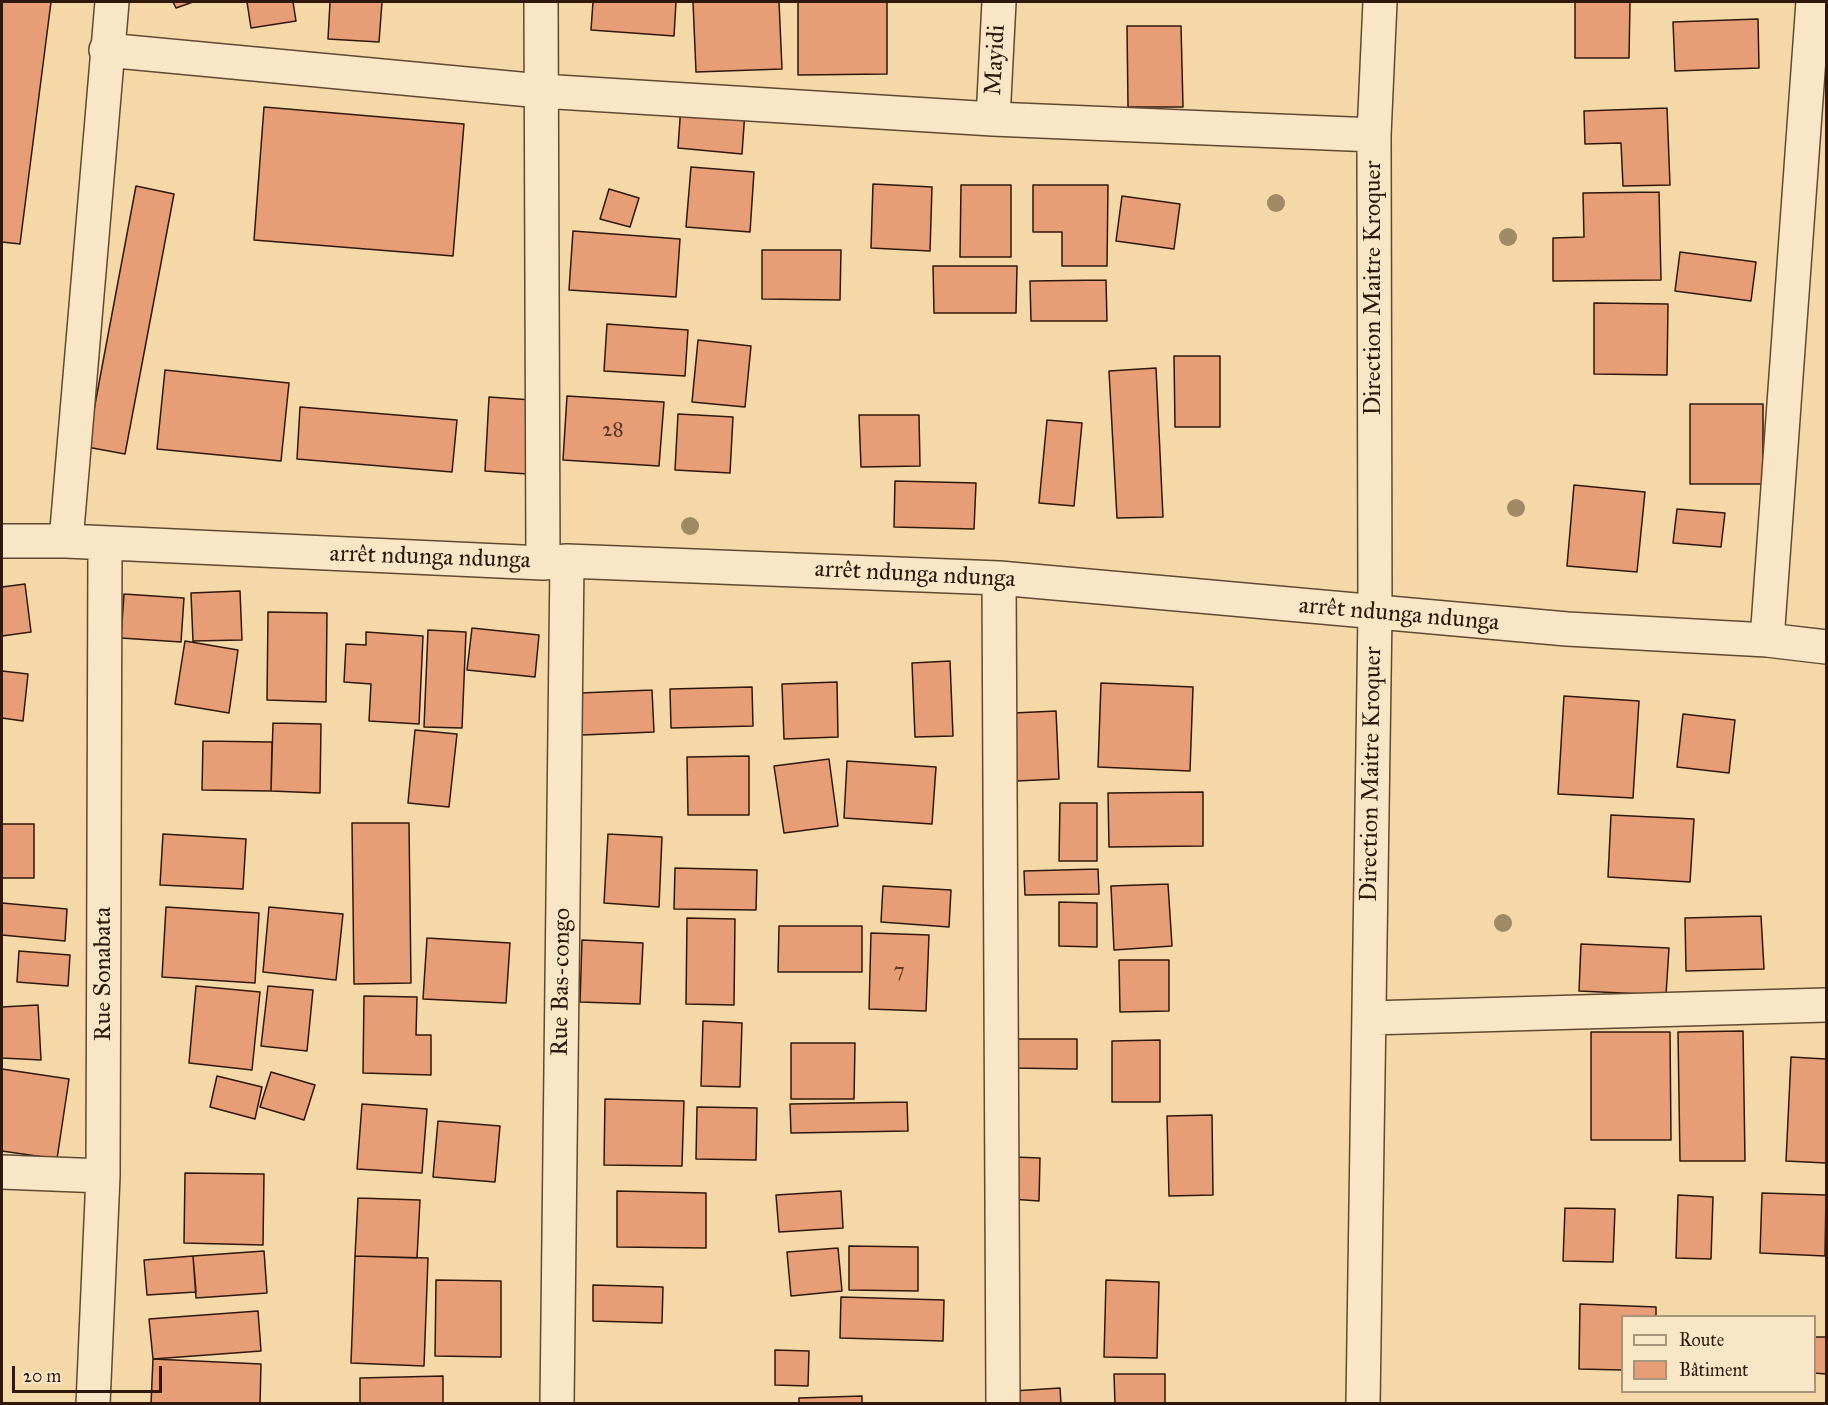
<!DOCTYPE html>
<html>
<head>
<meta charset="utf-8">
<style>
	body { margin:0 }
	#map { position:relative; width:1828px; height:1405px; overflow:hidden; background:#f4d8a8; font-family:"IM FELL Great Primer",serif }
	canvas { display:block }
	.frame { position:absolute; inset:0; border:3px solid #2f180b; pointer-events:none }
	.legend { position:absolute; left:1621px; top:1315px; width:195px; height:78px; box-sizing:border-box; background:#f8e6c6; border:2px solid #a8947b; margin:0; padding:8px 10px; list-style:none; font-size:18px; color:#2f180b }
	.legend li { display:flex; align-items:center; gap:12px; height:30px }
	.legend b { width:30px; border:2px solid #a8947b }
	.scale { position:absolute; left:12px; top:1366px; width:150px; height:27px; box-sizing:border-box; border:3px solid #2f180b; border-top:0; padding-left:8px; font-size:18px; line-height:21px; white-space:nowrap; color:#2f180b; -webkit-text-stroke:4px #f8e6c6; paint-order:stroke }
</style>
</head>
<body>
<div id="map">
<canvas width="1828" height="1405"></canvas>
<div class="frame"></div>
<ul class="legend">
<li><b style="height:8px;background:#f8e6c6"></b>Route</li>
<li><b style="height:16px;background:#e79d76"></b>Bâtiment</li>
</ul>
<div class="scale">20 m</div>
</div>
<script>
const g = document.querySelector('canvas').getContext('2d');
g.lineJoin = 'round';
function paint(path, color) {
  g.fillStyle = color;
  g.fill(path, 'evenodd');
}
function shape(rows) {
  const path = new Path2D();
  for (const r of rows) {
    path.moveTo(r[0], r[1]);
    for (let i = 2; i < r.length; i += 2) path.lineTo(r[i], r[i + 1]);
  }
  return path;
}
function strokePath(path, color, width, dash) {
  g.strokeStyle = color;
  g.lineWidth = width;
  g.lineCap = dash ? 'butt' : 'round';
  g.setLineDash(dash || []);
  g.stroke(path);
}
function write(font, color, halo, rows, align = 'center') {
  g.font = font + ' "IM FELL Great Primer",serif';
  g.lineWidth = 6;
  g.setLineDash([]);
  g.textBaseline = 'middle';
  g.strokeStyle = halo;
  g.fillStyle = color;
  for (const [text, x, y, turn = 0] of rows) {
    g.save();
    g.translate(x, y);
    g.rotate((+turn || 0) * Math.PI / 180);
    g.textAlign = isNaN(turn) ? turn : align;
    if (halo) g.strokeText(text, 0, 0);
    g.fillText(text, 0, 0);
    g.restore();
  }
}
const building = shape([
	[2,2,51,2,20,244,2,242,2,2],
	[173,2,193,2,176,8,173,2],
	[247,2,293,2,296,21,251,28,247,2],
	[330,2,382,2,379,42,328,39,330,2],
	[593,2,676,2,674,36,591,30,593,2],
	[693,2,779,2,782,69,696,72,693,2],
	[798,2,887,2,887,74,798,75,798,2],
	[1575,2,1630,2,1629,58,1575,58,1575,2],
	[1758,19,1759,68,1675,71,1673,22,1758,19],
	[1127,26,1181,26,1183,107,1128,107,1127,26],
	[681,105,745,111,742,154,678,148,681,105],
	[264,107,464,124,453,256,254,240,264,107],
	[1667,108,1670,185,1623,186,1621,143,1585,144,1584,111,1667,108],
	[691,167,754,172,750,232,686,227,691,167],
	[873,184,932,187,930,251,871,248,873,184],
	[961,185,1011,185,1011,257,960,257,961,185],
	[1033,185,1108,185,1107,266,1062,266,1062,232,1033,232,1033,185],
	[136,186,174,194,125,454,87,447,136,186],
	[609,189,639,198,630,227,600,219,609,189],
	[1659,192,1661,280,1553,281,1553,238,1584,237,1583,193,1659,192],
	[1122,196,1180,204,1174,249,1116,241,1122,196],
	[573,231,680,239,676,297,569,290,573,231],
	[762,250,841,250,840,300,762,299,762,250],
	[1680,252,1756,262,1751,301,1675,291,1680,252],
	[933,266,1017,266,1016,313,934,313,933,266],
	[1106,280,1107,321,1031,321,1030,281,1106,280],
	[1594,303,1668,304,1667,375,1594,374,1594,303],
	[607,324,688,330,685,376,604,371,607,324],
	[698,340,751,346,745,407,692,402,698,340],
	[1174,356,1220,356,1220,427,1175,427,1174,356],
	[1156,368,1163,517,1117,518,1109,371,1156,368],
	[165,370,289,383,281,461,157,449,165,370],
	[567,396,664,402,659,466,563,460,567,396],
	[489,397,532,400,527,474,485,471,489,397],
	[1690,404,1763,404,1763,484,1690,484,1690,404],
	[300,407,457,420,452,472,297,459,300,407],
	[678,414,733,417,730,473,675,470,678,414],
	[859,415,919,415,920,466,861,467,859,415],
	[1047,420,1082,423,1074,506,1039,503,1047,420],
	[895,481,976,483,974,529,894,527,895,481],
	[1574,485,1645,492,1637,572,1567,566,1574,485],
	[1677,509,1725,513,1721,547,1673,543,1677,509],
	[25,584,31,632,2,636,2,587,25,584],
	[240,591,242,640,193,641,191,593,240,591],
	[124,594,184,598,181,642,121,638,124,594],
	[268,612,327,613,326,702,267,700,268,612],
	[472,628,539,635,535,677,467,670,472,628],
	[428,630,466,632,462,728,424,727,428,630],
	[366,632,423,636,419,724,369,721,371,684,344,682,346,644,366,645,366,632],
	[185,641,238,650,229,713,175,704,185,641],
	[950,661,953,736,915,737,912,663,950,661],
	[2,671,28,674,23,721,2,718,2,671],
	[837,682,838,737,784,739,782,684,837,682],
	[1101,683,1193,687,1190,771,1098,767,1101,683],
	[752,687,753,726,671,728,670,689,752,687],
	[652,690,654,732,582,735,580,693,652,690],
	[1564,696,1639,701,1633,798,1558,794,1564,696],
	[1056,711,1059,779,1016,781,1013,713,1056,711],
	[1683,714,1735,720,1729,773,1677,767,1683,714],
	[273,723,321,724,320,793,271,791,273,723],
	[415,730,457,734,449,807,408,803,415,730],
	[203,741,272,742,271,791,202,790,203,741],
	[749,756,749,815,688,815,687,757,749,756],
	[829,759,838,826,784,833,774,766,829,759],
	[847,761,936,767,932,824,844,818,847,761],
	[1203,792,1203,846,1109,847,1108,793,1203,792],
	[1060,803,1097,803,1097,861,1059,861,1060,803],
	[1611,815,1694,819,1690,882,1608,877,1611,815],
	[352,823,409,823,411,983,354,984,352,823],
	[2,824,34,824,34,878,2,878,2,824],
	[163,834,246,839,243,889,160,885,163,834],
	[608,834,662,837,659,907,604,903,608,834],
	[675,868,757,870,756,910,674,909,675,868],
	[1098,869,1099,894,1025,895,1024,871,1098,869],
	[1168,884,1172,946,1114,950,1111,886,1168,884],
	[883,886,951,890,949,927,881,922,883,886],
	[1059,902,1097,903,1097,947,1059,946,1059,902],
	[2,903,67,909,65,941,2,935,2,903],
	[166,907,259,913,255,983,162,977,166,907],
	[269,907,343,914,336,980,263,972,269,907],
	[1761,916,1764,969,1686,971,1685,918,1761,916],
	[687,918,735,919,734,1005,686,1004,687,918],
	[779,926,862,926,862,972,778,972,779,926],
	[871,933,929,935,926,1011,869,1009,871,933],
	[427,938,510,943,506,1003,423,999,427,938],
	[582,940,643,943,640,1004,580,1002,582,940],
	[1581,944,1669,948,1666,995,1579,991,1581,944],
	[19,951,70,955,68,986,17,982,19,951],
	[1119,960,1169,960,1169,1011,1120,1012,1119,960],
	[196,986,260,992,252,1070,189,1063,196,986],
	[268,986,313,990,307,1051,261,1046,268,986],
	[364,996,417,997,416,1035,431,1035,431,1075,363,1073,364,996],
	[38,1005,41,1060,2,1058,2,1007,38,1005],
	[703,1021,742,1023,740,1087,701,1086,703,1021],
	[1743,1031,1745,1161,1680,1161,1678,1032,1743,1031],
	[1591,1032,1670,1032,1671,1140,1591,1140,1591,1032],
	[1012,1039,1077,1039,1077,1069,1012,1068,1012,1039],
	[1160,1040,1160,1102,1112,1102,1112,1041,1160,1040],
	[791,1043,855,1043,854,1099,791,1099,791,1043],
	[1791,1057,1826,1059,1826,1163,1786,1161,1791,1057],
	[2,1069,69,1079,57,1159,2,1151,2,1069],
	[271,1072,315,1085,304,1120,260,1107,271,1072],
	[217,1076,262,1087,255,1119,210,1107,217,1076],
	[605,1099,684,1101,682,1166,604,1165,605,1099],
	[907,1102,908,1131,791,1133,790,1104,907,1102],
	[362,1104,427,1109,422,1173,357,1169,362,1104],
	[697,1107,757,1108,756,1160,696,1159,697,1107],
	[1212,1115,1213,1195,1169,1196,1167,1116,1212,1115],
	[438,1121,500,1126,495,1182,433,1177,438,1121],
	[1013,1157,1040,1158,1039,1201,1011,1199,1013,1157],
	[185,1173,264,1174,263,1245,184,1243,185,1173],
	[617,1191,706,1193,706,1248,617,1247,617,1191],
	[841,1191,843,1228,779,1232,776,1195,841,1191],
	[1762,1193,1826,1195,1825,1256,1760,1253,1762,1193],
	[1678,1195,1713,1197,1711,1259,1676,1258,1678,1195],
	[358,1198,420,1200,417,1258,355,1256,358,1198],
	[1565,1208,1615,1209,1613,1262,1563,1261,1565,1208],
	[849,1246,918,1247,918,1291,849,1290,849,1246],
	[838,1248,842,1291,791,1296,787,1252,838,1248],
	[264,1251,267,1293,196,1298,193,1256,264,1251],
	[193,1256,196,1292,147,1295,144,1260,193,1256],
	[355,1256,428,1258,424,1366,351,1363,355,1256],
	[436,1280,501,1281,501,1357,435,1356,436,1280],
	[1106,1280,1159,1282,1157,1358,1104,1357,1106,1280],
	[593,1285,663,1287,662,1323,593,1321,593,1285],
	[841,1297,944,1300,943,1341,840,1338,841,1297],
	[1580,1304,1656,1307,1656,1316,1622,1316,1622,1370,1579,1369,1580,1304],
	[258,1311,261,1351,153,1359,149,1319,258,1311],
	[1814,1337,1826,1337,1826,1374,1814,1373,1814,1337],
	[775,1350,809,1351,808,1386,775,1385,775,1350],
	[153,1359,261,1364,260,1404,151,1404,153,1359],
	[1114,1374,1165,1374,1165,1404,1115,1404,1114,1374],
	[443,1376,443,1404,360,1404,360,1378,443,1376],
	[1060,1388,1061,1404,1013,1404,1013,1391,1060,1388],
	[862,1396,862,1404,799,1404,799,1398,862,1396]
]);
const minor = shape([
	[541,2,543,563],
	[106,50,541,91,993,119,1374,135],
	[993,119,999,2],
	[2,541,66,541,543,563,567,561,999,578,1567,629,1767,640,1826,647],
	[66,541,112,2],
	[999,578,1003,1404],
	[1767,640,1813,2],
	[1369,1018,1826,1005],
	[2,1172,103,1176],
	[93,1404,103,1176,105,544],
	[557,1404,567,561],
	[1363,1404,1375,613,1374,135,1380,2]
]);
const trees = [
	[1276,203],
	[1508,237],
	[1516,508],
	[690,526],
	[1503,923]
];
const numberNames = [
	["28",613,431],
	["7",899,972]
];
const streetNames = [
	["Mayidi",996,60,-87],
	["Direction Maitre Kroquer",1374,288,-90],
	["arrêt ndunga ndunga",430,558,2],
	["arrêt ndunga ndunga",915,575,3],
	["arrêt ndunga ndunga",1399,615,5],
	["Direction Maitre Kroquer",1372,774,-89],
	["Rue Sonabata",104,974,-90],
	["Rue Bas-congo",562,982,-89]
];
paint(building, '#e79d76');
strokePath(building, '#2f180b', 1.5);
strokePath(minor, '#604832', 36);
strokePath(minor, '#f8e6c6', 33);
g.fillStyle = '#a08965';
for (const [x, y] of trees) {
  g.beginPath();
  g.arc(x, y, 9, 0, 2 * Math.PI);
  g.fill();
}
write('21px', '#5d3926', null, numberNames);
write('24px', '#2f180b', '#f8e6c6', streetNames);
</script>
</body>
</html>
